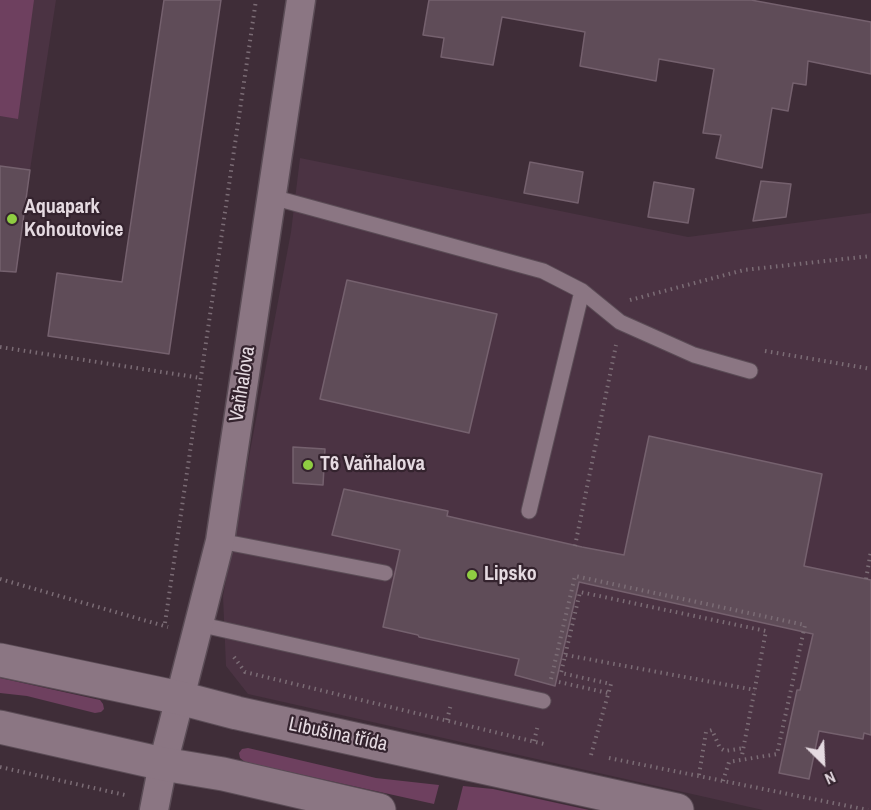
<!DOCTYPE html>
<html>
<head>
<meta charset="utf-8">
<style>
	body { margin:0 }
	#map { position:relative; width:871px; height:810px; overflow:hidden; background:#3f2d38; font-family:"Archivo Narrow",sans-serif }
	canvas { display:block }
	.north { position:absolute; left:793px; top:732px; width:60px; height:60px; -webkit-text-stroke:4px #34232e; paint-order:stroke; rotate:156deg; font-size:16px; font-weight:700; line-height:24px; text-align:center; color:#e5dae1 }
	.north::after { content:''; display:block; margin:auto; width:21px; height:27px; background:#e5dae1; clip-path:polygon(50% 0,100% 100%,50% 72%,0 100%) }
</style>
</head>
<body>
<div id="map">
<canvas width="871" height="810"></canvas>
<div class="north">N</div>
</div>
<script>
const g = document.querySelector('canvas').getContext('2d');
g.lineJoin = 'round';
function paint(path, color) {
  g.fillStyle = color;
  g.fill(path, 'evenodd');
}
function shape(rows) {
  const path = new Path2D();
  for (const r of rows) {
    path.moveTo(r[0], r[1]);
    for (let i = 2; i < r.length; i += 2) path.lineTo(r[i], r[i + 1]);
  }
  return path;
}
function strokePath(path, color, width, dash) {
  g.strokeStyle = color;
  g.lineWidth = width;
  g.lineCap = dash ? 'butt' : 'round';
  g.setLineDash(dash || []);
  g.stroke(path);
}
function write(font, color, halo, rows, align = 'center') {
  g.font = font + ' "Archivo Narrow",sans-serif';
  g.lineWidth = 4.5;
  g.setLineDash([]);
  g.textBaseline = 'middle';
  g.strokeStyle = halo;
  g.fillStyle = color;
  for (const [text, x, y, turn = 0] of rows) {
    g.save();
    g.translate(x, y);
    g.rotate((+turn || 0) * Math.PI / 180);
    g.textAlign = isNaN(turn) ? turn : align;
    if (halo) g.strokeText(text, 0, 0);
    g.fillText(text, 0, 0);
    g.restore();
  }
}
const built = shape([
	[0,0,56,0,30,170,0,166],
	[300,158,688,237,871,213,871,810,763,810,248,694,226,666,223,596,291,232]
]);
const green = shape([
	[0,0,34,0,18,119,0,116],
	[0,678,100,700,103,704,104,709,101,712,95,713,27,696,0,693],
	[248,748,376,778,439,785,434,804,245,762,240,758,239,753,242,749],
	[463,786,493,789,589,810,457,810]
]);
const building = shape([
	[164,0,221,0,169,354,48,336,57,273,122,282,164,0],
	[429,0,751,0,871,22,871,74,808,61,806,85,793,83,788,111,772,108,762,168,716,158,721,135,703,133,714,69,659,59,656,81,580,66,585,32,502,17,493,65,441,57,444,38,423,35,429,0],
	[530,162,583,172,578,203,524,193,530,162],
	[0,166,30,170,16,272,0,271,0,166],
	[761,181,791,184,786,217,753,221,761,181],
	[654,182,694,189,688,223,648,217,654,182],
	[347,280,497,314,469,433,320,399,347,280],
	[649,436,822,474,804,566,871,580,871,735,864,733,863,739,819,731,809,779,779,773,797,690,800,690,813,634,579,582,555,686,515,675,519,659,419,637,418,635,383,627,400,550,332,535,344,489,448,511,447,516,582,547,624,555,649,436],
	[293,447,325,449,323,485,293,483,293,447]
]);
const path = shape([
	[630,300,744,270,871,256],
	[0,347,201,378],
	[765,351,871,369],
	[575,546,616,345],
	[0,579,168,627],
	[866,579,871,551],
	[165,623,256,0],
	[566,655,755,690],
	[234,657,245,672,544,744],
	[551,679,575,576,805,625,777,754,729,762,723,781],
	[559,682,608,693],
	[447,720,451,704],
	[534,741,538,725],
	[591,755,611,684,561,673,580,592,766,631,742,755],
	[609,758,868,810],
	[0,767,125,795],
	[699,775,706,732,712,730,720,748,725,751,744,748]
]);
const service = shape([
	[272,197,543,271,582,291,620,322,694,355,750,371],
	[529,511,582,291],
	[220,541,385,573],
	[198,624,543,701]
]);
const minor = shape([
	[154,810,163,764,220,541,301,0]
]);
const tertiary = shape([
	[0,660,180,698,237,713,677,810],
	[0,727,163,764,223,774,379,810]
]);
const markers = [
	[12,219,6,"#8fcd42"],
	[308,465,6,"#8fcd42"],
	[472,575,6,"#8fcd42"]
];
const poiNames = [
	["Aquapark",24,208],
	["Kohoutovice",24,231],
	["T6 Vaňhalova",320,465],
	["Lipsko",484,575]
];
const streetNames = [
	["Vaňhalova",243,384,-81],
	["Libušina třída",338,735,12]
];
paint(built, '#4b3343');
paint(green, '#6e405f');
paint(building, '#5f4c58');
strokePath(building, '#75616e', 1.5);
strokePath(service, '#5b4c56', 17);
strokePath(minor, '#5b4c56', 31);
strokePath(tertiary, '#5b4c56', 35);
strokePath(path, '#7b6c75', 4, [1.5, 4.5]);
strokePath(service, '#8b7683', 15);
strokePath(minor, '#8b7683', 28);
strokePath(tertiary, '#8b7683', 33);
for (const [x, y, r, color] of markers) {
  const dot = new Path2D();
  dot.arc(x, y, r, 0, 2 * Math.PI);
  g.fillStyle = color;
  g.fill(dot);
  strokePath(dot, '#34232e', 2);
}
write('bold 20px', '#e5dae1', '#34232e', poiNames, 'left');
write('20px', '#e5dae1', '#34232e', streetNames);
</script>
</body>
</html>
